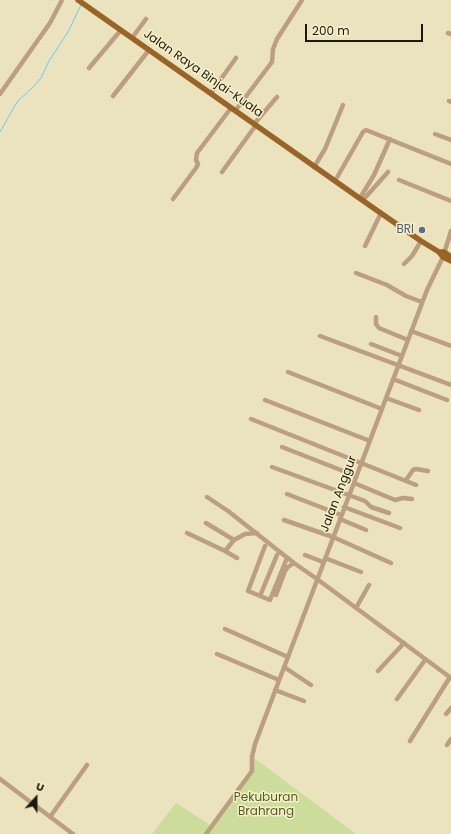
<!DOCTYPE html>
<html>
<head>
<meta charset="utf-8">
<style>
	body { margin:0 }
	#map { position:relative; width:451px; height:834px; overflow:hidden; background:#eae3be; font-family:Poppins,sans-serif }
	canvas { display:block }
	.north { position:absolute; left:16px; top:778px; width:40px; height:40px; -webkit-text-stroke:3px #f7f0cb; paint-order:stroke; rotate:21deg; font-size:11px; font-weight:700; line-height:16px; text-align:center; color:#1c1a0c }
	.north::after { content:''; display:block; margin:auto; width:14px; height:18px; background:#1c1a0c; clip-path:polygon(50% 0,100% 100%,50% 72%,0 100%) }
	.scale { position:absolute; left:305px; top:24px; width:118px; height:18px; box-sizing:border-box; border:2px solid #1c1a0c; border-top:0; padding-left:5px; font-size:12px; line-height:14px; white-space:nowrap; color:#1c1a0c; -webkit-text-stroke:3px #f7f0cb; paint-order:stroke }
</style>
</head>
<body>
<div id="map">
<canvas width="451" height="834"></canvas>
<div class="north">U</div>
<div class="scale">200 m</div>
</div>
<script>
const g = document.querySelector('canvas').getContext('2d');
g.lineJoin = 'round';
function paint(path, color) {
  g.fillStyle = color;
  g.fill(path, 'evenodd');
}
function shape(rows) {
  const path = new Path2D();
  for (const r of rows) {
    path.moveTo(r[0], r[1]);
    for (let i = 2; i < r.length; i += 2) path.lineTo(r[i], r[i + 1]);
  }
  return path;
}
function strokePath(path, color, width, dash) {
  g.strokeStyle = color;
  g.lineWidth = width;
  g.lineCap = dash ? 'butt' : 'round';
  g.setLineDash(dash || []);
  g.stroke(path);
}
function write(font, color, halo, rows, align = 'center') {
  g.font = font + ' Poppins,sans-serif';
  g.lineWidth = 3;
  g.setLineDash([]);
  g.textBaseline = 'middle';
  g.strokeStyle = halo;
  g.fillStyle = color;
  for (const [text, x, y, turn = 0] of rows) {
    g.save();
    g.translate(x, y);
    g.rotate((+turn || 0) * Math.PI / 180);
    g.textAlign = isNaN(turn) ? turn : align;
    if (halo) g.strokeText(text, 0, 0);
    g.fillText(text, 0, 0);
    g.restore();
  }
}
const green = shape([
	[254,758,356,834,152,834,176,803,213,827,252,774]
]);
const stream = shape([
	[0,132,17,102,34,86,41,78,49,61,68,32,81,5]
]);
const minor = shape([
	[448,33,451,34],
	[132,38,146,19],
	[89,68,121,30],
	[211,93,236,58],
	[0,94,50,23,62,0],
	[113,96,149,50],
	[449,101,451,102],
	[235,111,272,62,273,49,277,39,302,0],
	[254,124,277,97],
	[435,134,451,140],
	[314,167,325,149,343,105],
	[222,172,256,125],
	[399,180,451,201],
	[335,181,363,132,366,130,451,164],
	[360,198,374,175,390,139],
	[173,199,196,168,198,164,196,160,197,153,231,108],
	[363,200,388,172],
	[365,246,381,213],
	[404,264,412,256,421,241],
	[356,273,387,285,406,296,422,302],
	[376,317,376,324,379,328,408,340],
	[411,331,451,346],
	[320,336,451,385],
	[371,344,402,356],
	[288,372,382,409],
	[393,379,447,400],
	[386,398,419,410],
	[265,400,370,441],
	[251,419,416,485],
	[282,447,356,476],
	[272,467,365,501,371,507,389,513],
	[406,480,413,470,416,469,428,471],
	[354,483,395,500,403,498,412,499],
	[287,494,341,515],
	[207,497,228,511,294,563,317,579,451,678],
	[344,507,400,528],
	[340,519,366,530],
	[284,520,333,537,391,563],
	[206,523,234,540],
	[187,533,225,551,237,558],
	[265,546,248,591,270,600,287,558],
	[225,551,234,540,245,534,257,533],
	[305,555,323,562],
	[325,558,361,572],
	[276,595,285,571,288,567,294,563],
	[260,596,277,555],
	[356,608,369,585],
	[225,629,288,657],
	[217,654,279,680],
	[284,667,311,685],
	[378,671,404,643],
	[275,690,304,701],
	[397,699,425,660],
	[446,714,451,708],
	[410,741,450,677],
	[447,745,451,739],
	[0,779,73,834],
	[50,817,87,765],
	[206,834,252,771,252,757,255,744,427,290,443,257,451,231]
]);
const major = shape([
	[78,0,372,207,421,241,439,252,444,252,451,257],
	[439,252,443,257,451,261]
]);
const markers = [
	[422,230,4,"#5c6f8a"]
];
const streetNames = [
	["Jalan Raya Binjai-Kuala",203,74,35],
	["Jalan Anggur",339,494,-69]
];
const serviceNames = [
	["BRI",414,230]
];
const parkNames = [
	["Pekuburan",266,798],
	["Brahrang",266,812]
];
paint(green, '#cbdc9b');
strokePath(stream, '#5fcdfd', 1);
strokePath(minor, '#bc9f81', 4.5);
strokePath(major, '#996426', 5.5);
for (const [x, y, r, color] of markers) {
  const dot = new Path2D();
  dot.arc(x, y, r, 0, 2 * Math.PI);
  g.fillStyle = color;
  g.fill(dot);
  strokePath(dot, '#f7f0cb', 1.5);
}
write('12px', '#1c1a0c', '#f7f0cb', streetNames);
write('12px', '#4e5e75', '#f7f0cb', serviceNames, 'right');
write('12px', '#505e1d', '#f7f0cb', parkNames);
</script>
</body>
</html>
